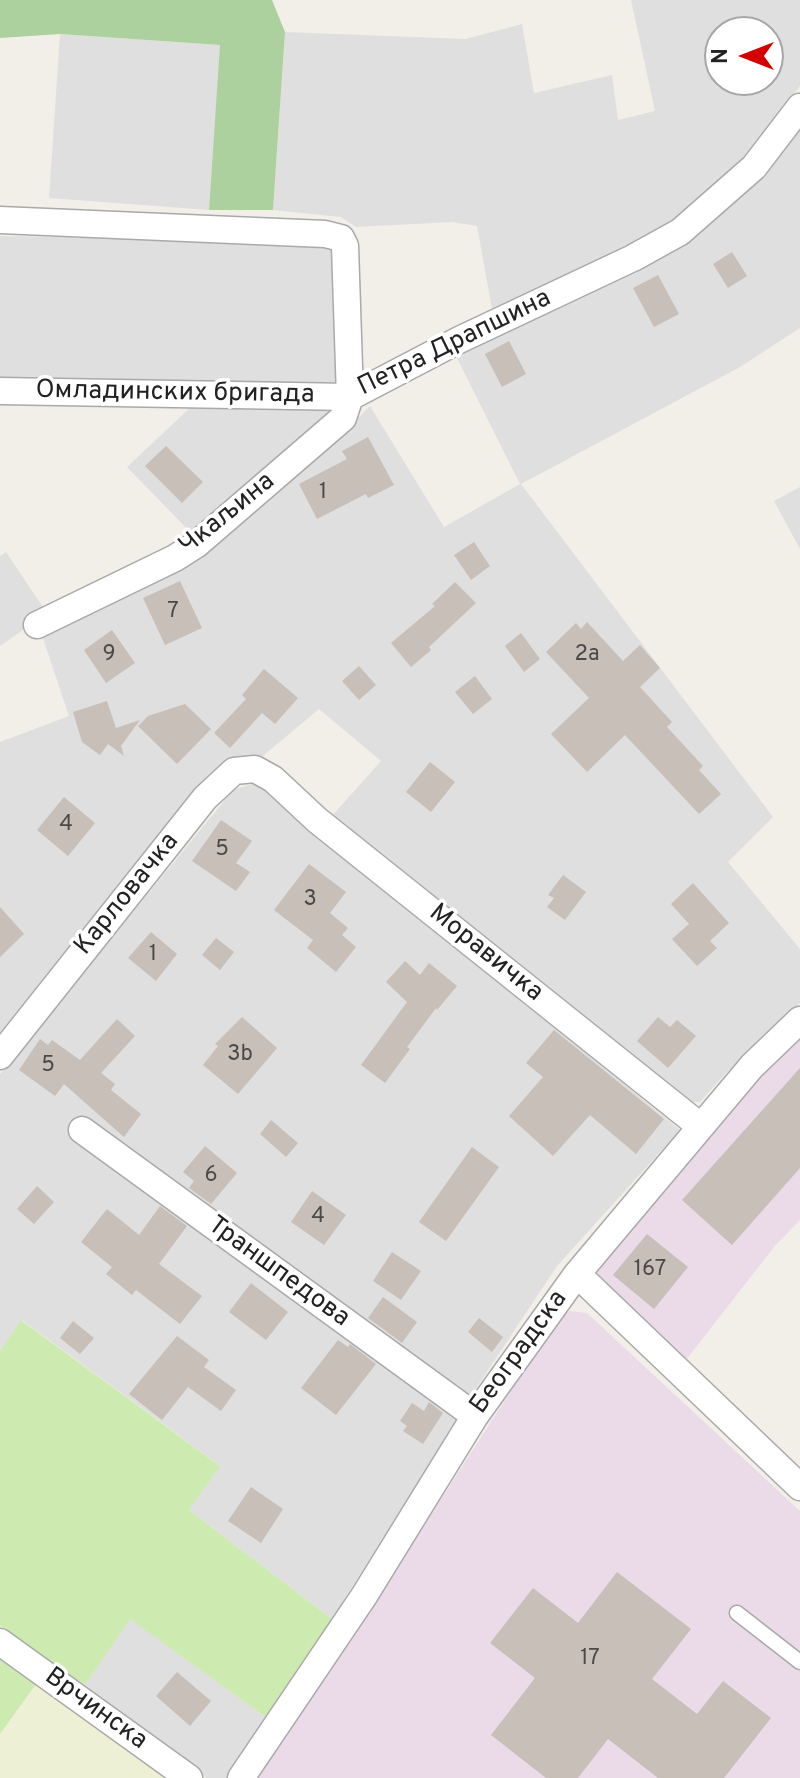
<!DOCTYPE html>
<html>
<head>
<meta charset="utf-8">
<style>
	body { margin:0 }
	#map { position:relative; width:800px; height:1778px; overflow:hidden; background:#f2efe9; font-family:Overpass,sans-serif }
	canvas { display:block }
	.north { position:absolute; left:704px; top:16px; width:80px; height:80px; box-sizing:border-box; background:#fff; border:2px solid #a7a7a7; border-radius:50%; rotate:270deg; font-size:22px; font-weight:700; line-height:32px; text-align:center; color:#222 }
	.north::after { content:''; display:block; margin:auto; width:28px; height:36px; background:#d40000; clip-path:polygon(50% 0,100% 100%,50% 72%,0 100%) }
</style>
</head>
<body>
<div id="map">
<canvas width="800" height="1778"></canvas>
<div class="north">N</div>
</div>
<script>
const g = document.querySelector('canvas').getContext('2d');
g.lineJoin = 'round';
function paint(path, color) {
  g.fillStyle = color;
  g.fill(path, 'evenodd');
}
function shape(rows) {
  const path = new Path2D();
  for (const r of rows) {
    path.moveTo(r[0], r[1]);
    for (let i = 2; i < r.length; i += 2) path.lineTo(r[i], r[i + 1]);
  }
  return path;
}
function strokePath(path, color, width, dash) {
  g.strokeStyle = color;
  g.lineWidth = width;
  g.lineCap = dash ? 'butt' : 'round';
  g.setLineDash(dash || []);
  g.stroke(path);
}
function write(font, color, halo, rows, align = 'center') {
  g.font = font + ' Overpass,sans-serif';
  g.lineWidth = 7;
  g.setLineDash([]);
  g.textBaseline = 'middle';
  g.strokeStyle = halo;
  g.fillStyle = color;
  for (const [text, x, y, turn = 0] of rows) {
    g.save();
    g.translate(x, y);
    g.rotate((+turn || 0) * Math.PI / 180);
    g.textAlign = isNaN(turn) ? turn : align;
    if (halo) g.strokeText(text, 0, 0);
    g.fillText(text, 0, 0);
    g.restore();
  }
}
const residential = shape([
	[631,0,800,0,800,86,756,149,697,205,657,232,492,309,477,226,452,222,356,227,341,217,273,210,285,32,466,39,522,24,534,93,612,75,618,120,655,111],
	[720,32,768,32,768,80,720,80],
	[60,34,221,45,209,210,49,198],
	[800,114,800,328,740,367,521,484,773,817,728,862,800,949,800,1003,726,1073,700,1102,693,1102,331,817,381,761,319,709,258,760,239,762,0,1042,0,742,69,716,41,632,126,595,355,421,370,406,444,527,520,484,456,356,636,273,702,231,748,185],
	[0,236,328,242,336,253,335,386,0,380],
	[193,405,329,407,331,417,195,537,127,467],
	[800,487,800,549,774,501],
	[6,552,47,613,0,646,0,556],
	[255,783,271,793,680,1130,557,1266,469,1399,82,1119,70,1134,460,1415,332,1619,189,1510,219,1465,22,1320,0,1351,0,1074,233,790],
	[130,1618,271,1721,228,1778,206,1778,85,1685]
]);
const industrial = shape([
	[800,1035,800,1220,774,1247,682,1365,596,1280,594,1268,756,1077],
	[570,1311,587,1313,800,1511,800,1778,250,1778,375,1602,557,1319]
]);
const farmland = shape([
	[37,1683,181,1778,0,1778,0,1734]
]);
const grass = shape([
	[21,1320,220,1466,189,1510,332,1619,271,1721,130,1619,85,1685,0,1626,0,1351],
	[0,1652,37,1683,0,1734]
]);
const forest = shape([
	[0,0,272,0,285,32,273,210,209,210,220,45,60,34,0,38]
]);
const building = shape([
	[732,252,747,276,728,288,713,264],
	[658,275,679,314,654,327,633,288],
	[509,341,526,374,502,387,485,354],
	[368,437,394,485,368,498,366,494,317,519,299,484,347,459,342,451],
	[166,446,203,482,182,503,145,466],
	[474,542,490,566,471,580,454,555],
	[180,581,202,628,165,645,143,598],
	[455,582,476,603,429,647,431,650,411,667,391,643,435,606,432,604],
	[587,622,623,661,640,645,660,668,640,687,672,722,667,727,703,766,699,770,721,794,699,814,625,735,587,772,551,734,589,698,546,652,576,623,581,629],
	[112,630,135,663,106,683,84,650],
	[521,633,540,659,524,672,505,646],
	[359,666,376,685,359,700,342,681],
	[264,669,298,698,275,724,262,713,230,748,214,733,246,699,242,695],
	[475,676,492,699,473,714,455,692],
	[107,701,116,728,140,720,121,746,124,756,108,744,100,755,82,742,73,712],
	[185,704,211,729,177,764,138,726,148,716],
	[430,762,455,782,431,812,406,792],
	[64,797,95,823,68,856,37,830],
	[221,820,252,841,236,863,250,872,236,891,192,861],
	[309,864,346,892,330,913,348,928,342,935,356,947,336,972,307,948,313,940,274,910],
	[563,875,586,892,565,920,547,907,554,898,548,895],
	[693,883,729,923,710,941,717,948,697,966,672,939,689,924,671,904],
	[0,907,24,934,0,957],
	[151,932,177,954,156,981,128,958],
	[216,938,234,952,220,970,202,955],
	[405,961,420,975,429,963,457,986,437,1010,436,1008,407,1047,410,1049,385,1083,361,1065,407,1002,386,982],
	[242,1017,277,1048,238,1094,203,1065,218,1046,215,1044],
	[658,1017,670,1027,677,1020,696,1036,668,1068,637,1041],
	[117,1019,135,1036,101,1073,115,1084,111,1090,141,1114,124,1137,64,1084,55,1096,19,1070,40,1039,48,1045,52,1040,80,1060],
	[554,1030,664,1119,636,1154,590,1115,553,1156,509,1116,543,1077,526,1063],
	[800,1068,800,1168,732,1245,682,1200],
	[271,1120,298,1143,286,1157,260,1134],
	[205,1146,237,1173,211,1204,189,1188,194,1181,183,1172],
	[472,1147,499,1167,446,1241,419,1222],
	[37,1186,54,1202,34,1224,17,1209],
	[312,1191,346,1215,324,1245,291,1222],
	[160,1206,187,1226,159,1264,202,1296,180,1324,136,1290,132,1295,106,1274,112,1267,81,1242,107,1209,139,1235],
	[647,1234,688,1267,654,1309,613,1275],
	[392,1252,421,1271,401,1300,373,1281],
	[251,1283,288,1312,266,1340,229,1312],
	[383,1297,417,1322,402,1343,368,1318],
	[479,1318,503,1337,492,1352,468,1332],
	[73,1321,94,1338,80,1354,60,1338],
	[177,1336,209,1360,204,1367,236,1390,221,1411,188,1387,162,1420,129,1394],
	[338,1340,348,1347,350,1344,376,1364,336,1415,301,1388],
	[429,1402,443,1413,423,1444,403,1431,407,1426,400,1421,412,1403,424,1411],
	[251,1487,283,1509,261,1543,228,1521],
	[617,1572,691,1629,652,1679,697,1714,723,1681,771,1718,724,1778,658,1778,608,1739,578,1778,546,1778,491,1735,535,1678,490,1643,533,1588,578,1623],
	[177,1672,211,1701,190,1726,156,1696]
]);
const lane = shape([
	[737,1613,800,1662]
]);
const street = shape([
	[0,220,325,234,341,238,345,246,350,397,343,418,197,544,175,558,37,625],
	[0,391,350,397,459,340,633,258,680,232,754,167,800,107],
	[0,1056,205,798,234,771,255,769,273,779,317,820,700,1126],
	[82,1130,475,1416],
	[577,1274,800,1487],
	[0,1642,189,1778],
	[241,1778,364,1596,475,1416,577,1274,752,1066,800,1020]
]);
const numberNames = [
	["1",323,494],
	["7",173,613],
	["9",109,656],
	["2a",587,656],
	["4",66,826],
	["5",222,851],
	["3",310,901],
	["1",153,956],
	["3b",240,1056],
	["5",48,1067],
	["6",211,1177],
	["4",318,1218],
	["167",650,1271],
	["17",590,1660]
];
const streetNames = [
	["Петра Драпшина",455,344,-26],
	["Омладинских бригада",175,394,1],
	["Чкаљина",228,515,-39],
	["Карловачка",128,895,-51],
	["Моравичка",485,954,39],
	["Траншпедова",278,1273,36],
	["Београдска",520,1353,-54],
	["Врчинска",95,1710,36]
];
paint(residential, '#e0dfdf');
paint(industrial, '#ebdbe8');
paint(farmland, '#eef0d5');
paint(grass, '#cdebb0');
paint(forest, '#add19e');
paint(building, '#c7bfb8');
strokePath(lane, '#a9a9a9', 17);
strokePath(street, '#a9a9a9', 29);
strokePath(lane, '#fff', 14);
strokePath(street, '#fff', 26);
write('22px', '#4b4948', null, numberNames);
write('26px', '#222', '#fff', streetNames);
</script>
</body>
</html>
